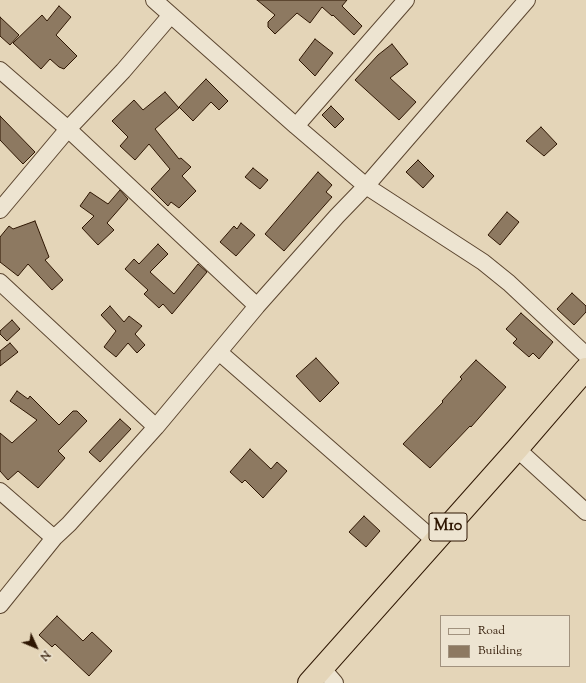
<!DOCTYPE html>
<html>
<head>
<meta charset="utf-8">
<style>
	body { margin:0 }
	#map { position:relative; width:586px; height:683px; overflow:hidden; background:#e4d5b8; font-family:"Sorts Mill Goudy",serif }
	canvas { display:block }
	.legend { position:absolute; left:440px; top:615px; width:130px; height:52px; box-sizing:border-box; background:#ede4d1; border:1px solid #a1927e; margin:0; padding:5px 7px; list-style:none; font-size:12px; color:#2e1602 }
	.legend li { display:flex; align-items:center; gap:8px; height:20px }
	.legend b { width:20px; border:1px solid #a1927e }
	.north { position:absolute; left:16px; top:627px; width:40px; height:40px; -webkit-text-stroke:3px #ede4d1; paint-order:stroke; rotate:134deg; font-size:11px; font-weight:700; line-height:16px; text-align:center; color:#2e1602 }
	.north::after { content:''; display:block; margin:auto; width:14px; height:18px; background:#2e1602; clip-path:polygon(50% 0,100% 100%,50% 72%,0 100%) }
</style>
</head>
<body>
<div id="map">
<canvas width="586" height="683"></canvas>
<ul class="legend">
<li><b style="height:5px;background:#ede4d1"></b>Road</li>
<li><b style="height:11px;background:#8d7961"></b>Building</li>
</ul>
<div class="north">N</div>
</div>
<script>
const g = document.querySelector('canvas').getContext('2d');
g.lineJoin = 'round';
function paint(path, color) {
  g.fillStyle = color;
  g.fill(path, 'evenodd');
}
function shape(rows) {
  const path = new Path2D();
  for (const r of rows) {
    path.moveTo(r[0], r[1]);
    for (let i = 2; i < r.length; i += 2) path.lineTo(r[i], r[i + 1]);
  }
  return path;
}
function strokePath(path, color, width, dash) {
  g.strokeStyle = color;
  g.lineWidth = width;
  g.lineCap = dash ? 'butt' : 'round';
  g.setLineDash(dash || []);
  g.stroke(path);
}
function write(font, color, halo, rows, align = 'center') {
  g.font = font + ' "Sorts Mill Goudy",serif';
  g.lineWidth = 3.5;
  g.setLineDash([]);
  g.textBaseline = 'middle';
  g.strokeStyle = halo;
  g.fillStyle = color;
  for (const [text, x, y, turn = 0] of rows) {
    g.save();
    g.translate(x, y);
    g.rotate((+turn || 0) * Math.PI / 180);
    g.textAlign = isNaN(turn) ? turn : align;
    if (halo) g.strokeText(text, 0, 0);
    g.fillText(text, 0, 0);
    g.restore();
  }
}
const building = shape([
	[257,0,347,0,342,6,362,26,354,35,333,15,332,16,322,7,310,23,297,13,275,34,268,27,268,22,275,15,257,0],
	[59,6,71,17,56,35,77,56,64,69,59,67,50,59,41,69,13,43,42,15,47,21,59,6],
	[0,17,19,35,10,45,0,36,0,17],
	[315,39,333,53,315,76,299,60,315,39],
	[392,44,408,64,390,78,416,102,399,120,355,80,378,55,392,44],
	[206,79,228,101,219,110,211,102,193,121,179,107,206,79],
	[165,92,179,108,155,129,179,159,181,158,191,167,182,176,196,191,179,208,171,202,168,206,151,189,170,169,149,144,135,160,120,146,128,137,112,121,134,100,143,110,165,92],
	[331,106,344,119,335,128,322,115,331,106],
	[0,116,35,152,23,164,0,140,0,116],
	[541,127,557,144,544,156,526,141,541,127],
	[418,160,434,176,423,188,406,172,418,160],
	[253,168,268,180,260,189,245,177,253,168],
	[318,172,332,185,326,192,332,197,284,251,265,234,318,172],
	[120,190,128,199,107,223,114,230,98,245,82,228,94,216,80,206,90,192,108,204,120,190],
	[507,212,519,222,500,245,488,235,507,212],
	[35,221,49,257,45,260,63,280,52,290,28,264,18,276,0,262,0,237,9,226,13,229,35,221],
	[241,223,255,235,236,256,220,242,234,226,237,229,241,223],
	[158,244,168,254,150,272,174,294,198,264,207,272,172,314,163,304,159,308,144,294,148,290,125,269,134,259,139,264,158,244],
	[572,293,586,306,586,312,574,325,557,309,572,293],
	[110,306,124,322,129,316,142,326,135,334,145,345,137,353,128,343,116,357,104,347,116,331,101,315,110,306],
	[521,313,553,342,539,359,533,353,529,357,513,343,517,339,506,329,521,313],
	[12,320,20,329,7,341,0,334,0,331,12,320],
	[10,343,18,352,0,366,0,351,10,343],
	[316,358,339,383,320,402,296,376,316,358],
	[476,360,506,387,471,427,470,426,430,468,403,444,443,402,442,401,462,379,460,377,476,360],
	[17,391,28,399,30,396,59,425,73,411,77,411,87,421,58,451,65,458,38,488,18,471,8,480,0,471,0,433,12,443,37,420,10,401,17,391],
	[120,419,131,429,100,462,89,452,120,419],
	[250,449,271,469,277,462,287,471,263,498,245,480,242,483,230,472,250,449],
	[364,516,380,531,366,547,349,532,364,516],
	[57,616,83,641,92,632,112,651,89,676,55,644,52,647,39,635,57,616]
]);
const minor = shape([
	[154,0,296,126],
	[527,0,366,186,483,262,509,283,586,355],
	[0,70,68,129,257,306],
	[0,210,68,129,123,71,171,15],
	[0,282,156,427],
	[219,352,435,541],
	[517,449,586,512],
	[0,491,54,538],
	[0,605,54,538,69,524,156,427,257,306,337,216,366,186,296,126,406,0],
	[322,668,335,683]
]);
const trunk = shape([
	[309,683,517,449,586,369]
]);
const shields = [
	[448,527,38]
];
const shieldNames = [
	["M10",448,527]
];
paint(building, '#8d7961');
strokePath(building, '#2e1602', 1);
strokePath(minor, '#5c4630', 18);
strokePath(trunk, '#2e1602', 24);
strokePath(minor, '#ede4d1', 16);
strokePath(trunk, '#e4d5b8', 22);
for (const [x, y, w] of shields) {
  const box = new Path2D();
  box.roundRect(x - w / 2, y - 14, w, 28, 3);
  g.fillStyle = '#ede4d1';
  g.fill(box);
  strokePath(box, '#2e1602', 1);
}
write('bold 16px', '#2e1602', null, shieldNames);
</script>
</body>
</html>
